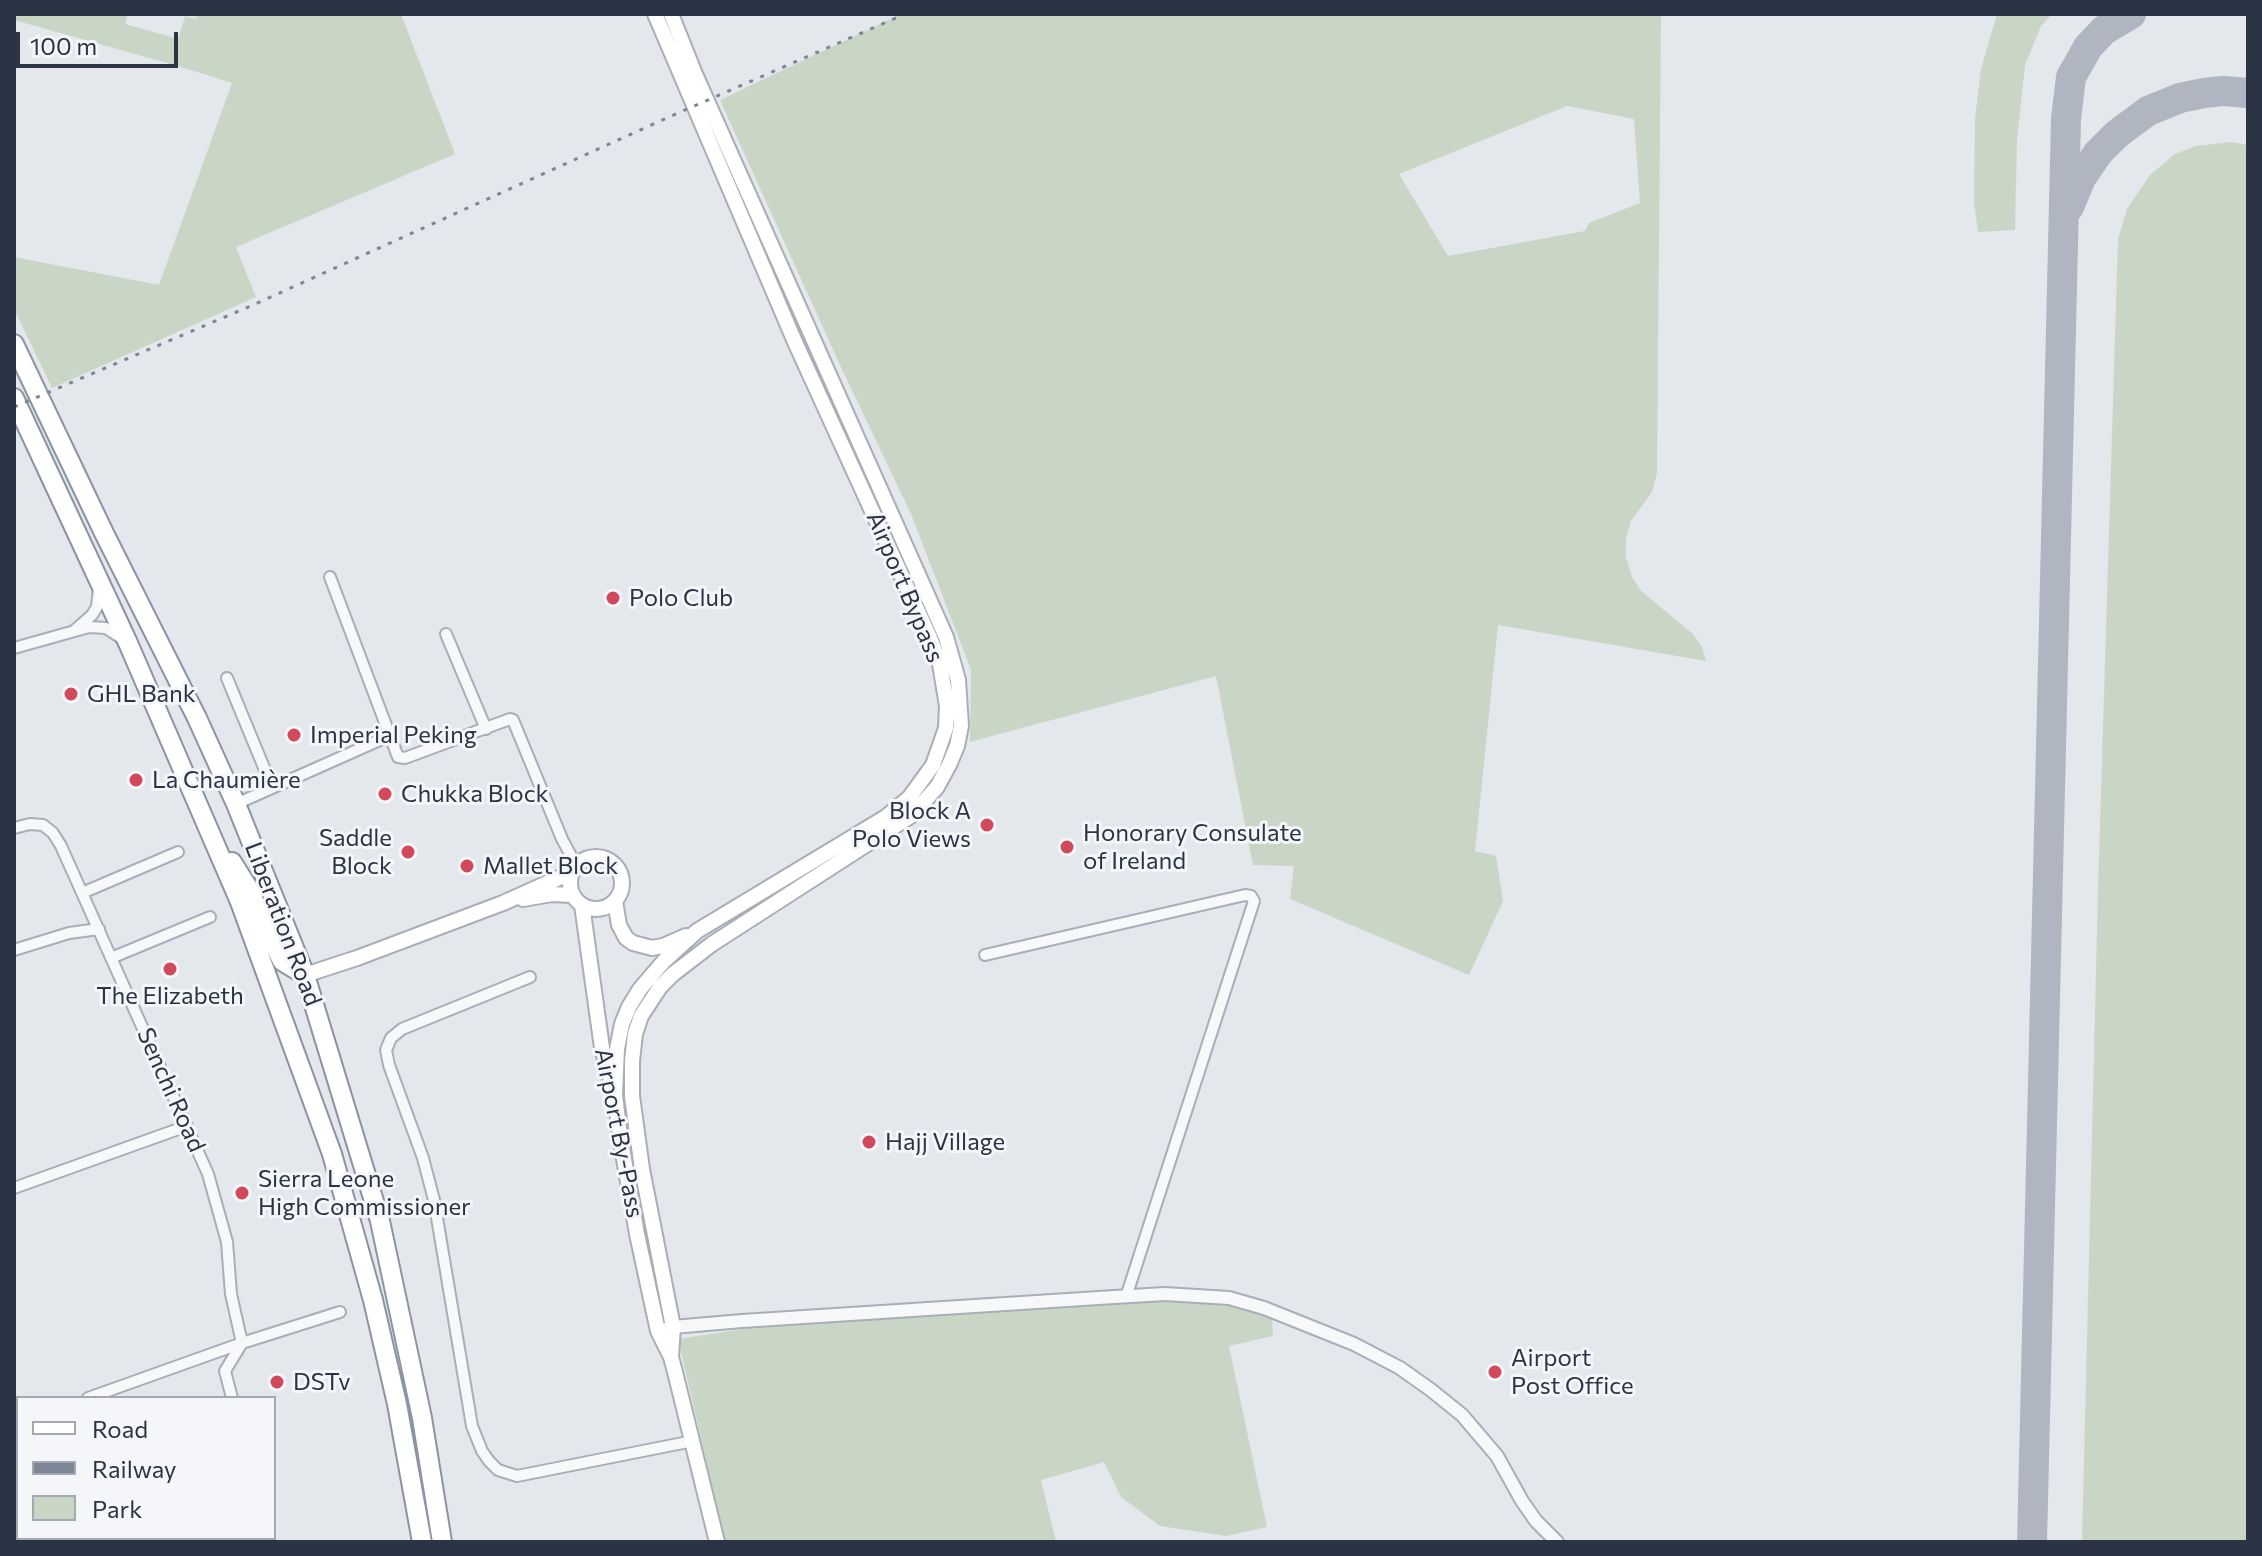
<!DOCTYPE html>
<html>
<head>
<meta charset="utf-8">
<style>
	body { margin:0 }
	#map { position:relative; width:2262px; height:1556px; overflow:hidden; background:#e4e7ec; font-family:Commissioner,sans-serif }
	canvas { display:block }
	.frame { position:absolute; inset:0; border:16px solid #2b3445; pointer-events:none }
	.legend { position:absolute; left:16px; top:1396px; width:260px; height:144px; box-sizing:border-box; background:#f4f6f9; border:2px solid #a4a8b1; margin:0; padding:10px 14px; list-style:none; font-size:24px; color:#2b3445 }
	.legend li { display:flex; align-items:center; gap:16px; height:40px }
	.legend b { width:40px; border:2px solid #a4a8b1 }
	.scale { position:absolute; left:16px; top:32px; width:162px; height:36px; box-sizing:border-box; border:4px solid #2b3445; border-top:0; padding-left:10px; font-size:24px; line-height:28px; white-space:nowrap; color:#2b3445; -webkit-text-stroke:6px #f4f6f9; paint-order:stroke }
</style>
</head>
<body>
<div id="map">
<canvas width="2262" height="1556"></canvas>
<div class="frame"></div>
<ul class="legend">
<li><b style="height:10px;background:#fff"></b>Road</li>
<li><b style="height:10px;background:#7d8696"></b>Railway</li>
<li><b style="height:22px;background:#c9d6c5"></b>Park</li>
</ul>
<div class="scale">100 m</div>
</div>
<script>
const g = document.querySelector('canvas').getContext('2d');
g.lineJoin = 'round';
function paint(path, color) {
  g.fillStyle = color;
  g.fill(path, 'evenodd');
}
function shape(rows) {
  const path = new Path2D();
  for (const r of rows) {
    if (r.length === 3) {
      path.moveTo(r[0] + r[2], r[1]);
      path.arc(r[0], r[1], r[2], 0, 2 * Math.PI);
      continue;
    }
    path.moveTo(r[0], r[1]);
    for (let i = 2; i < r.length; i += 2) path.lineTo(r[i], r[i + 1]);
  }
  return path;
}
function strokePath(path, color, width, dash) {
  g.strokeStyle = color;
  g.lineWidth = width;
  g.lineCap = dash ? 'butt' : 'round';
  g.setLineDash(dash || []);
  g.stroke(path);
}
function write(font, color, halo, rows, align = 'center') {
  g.font = font + ' Commissioner,sans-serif';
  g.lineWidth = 6;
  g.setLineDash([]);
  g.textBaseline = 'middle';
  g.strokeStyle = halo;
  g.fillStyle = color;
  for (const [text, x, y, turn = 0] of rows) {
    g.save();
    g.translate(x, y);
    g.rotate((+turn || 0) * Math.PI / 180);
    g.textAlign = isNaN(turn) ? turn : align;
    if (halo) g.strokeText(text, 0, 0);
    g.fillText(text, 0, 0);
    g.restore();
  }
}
const green = shape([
	[15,14,128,14,125,24,178,39,185,16,196,19,197,14,401,14,455,154,236,247,256,297,52,388,14,309,14,257,159,285,232,83,178,66,14,20],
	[901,14,1661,14,1657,473,1652,492,1631,521,1626,538,1626,557,1632,577,1640,590,1693,634,1702,647,1706,661,1498,625,1475,851,1496,856,1503,901,1469,975,1290,899,1294,866,1253,865,1216,676,970,742,971,670,911,514,839,363,720,100],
	[1567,106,1634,119,1640,203,1589,223,1585,231,1448,256,1399,174],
	[1997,14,2052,14,2041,26,2025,65,2017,140,2015,230,1978,232,1974,201,1975,119,1981,69],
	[2232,142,2248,145,2248,1542,2082,1542,2098,890,2118,239,2127,209,2150,175,2175,154,2196,146],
	[1156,1298,1237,1305,1272,1317,1273,1336,1229,1346,1267,1527,1226,1536,1160,1526,1121,1497,1104,1462,1041,1480,1056,1542,725,1542,678,1339,855,1312]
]);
const taxiway = shape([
	[2069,207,2081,178,2098,153,2117,134,2148,111,2180,98,2204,93,2223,91,2248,93],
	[2032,1542,2066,119,2071,77,2088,47,2104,30,2131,14]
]);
const minor = shape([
	[330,577,398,757,405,758,510,719,513,720,562,839,576,865],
	[75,630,92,615,97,607,99,588],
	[446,634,486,729],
	[14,648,89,627,106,628,123,639],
	[227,678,272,787],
	[236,804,391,735],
	[14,828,30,824,43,825,53,833,61,846,208,1174,227,1242,231,1294,242,1343,225,1371,232,1398],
	[82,893,178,852],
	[14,950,69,933,99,929],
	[985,955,1245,895,1251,896,1254,901,1126,1297],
	[111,958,210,917],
	[530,977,402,1029,391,1038,386,1050,389,1065,423,1158,434,1200,472,1426,482,1451,489,1461,498,1470,517,1476,693,1441],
	[14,1188,187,1126],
	[88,1398,242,1343,340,1312],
	[14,1424,18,1423],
	[266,1538,267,1542]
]);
const tertiary = shape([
	[658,1331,673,1327,742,1321,1114,1297,1165,1294,1229,1298,1264,1308,1354,1344,1400,1368,1431,1390,1462,1415,1497,1456,1522,1501,1536,1521,1557,1542]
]);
const secondary = shape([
	[671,14,695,74,946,637,958,680,961,726,957,746,949,765,937,787,912,815,712,944,673,974,660,987,641,1016,635,1034,632,1061,632,1096,642,1169,673,1327,671,1357],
	[596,883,26],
	[523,899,552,894,572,895],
	[615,901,619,925,626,938,633,943,652,948,663,946,686,936],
	[582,905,602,1048,615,1095,620,1136,637,1234,658,1331,671,1357,675,1372,717,1542],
	[305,975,357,958,503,903,572,872],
	[615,1095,617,1049,622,1024,629,1007,640,989,664,961,697,931,886,817,909,798,933,765,946,728,947,706,940,664,930,638,795,342,655,14]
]);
const trunk = shape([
	[14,344,104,533,197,718,236,804,305,975,380,1221,422,1418,442,1542],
	[14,398,128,643,240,902,332,1154,373,1300,397,1404,422,1542],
	[232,862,247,886,282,961,305,975]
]);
const rail = shape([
	[14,407,253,305,669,117,905,14]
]);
const markers = [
	[613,598,8,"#d1495b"],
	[71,694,8,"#d1495b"],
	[294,735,8,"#d1495b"],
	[136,780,8,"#d1495b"],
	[385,794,8,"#d1495b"],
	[987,825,8,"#d1495b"],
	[1067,847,8,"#d1495b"],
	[408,852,8,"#d1495b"],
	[467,866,8,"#d1495b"],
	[170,969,8,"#d1495b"],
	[869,1142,8,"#d1495b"],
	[242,1193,8,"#d1495b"],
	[1495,1372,8,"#d1495b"],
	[277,1382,8,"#d1495b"]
];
const streetNames = [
	["Airport Bypass",905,587,67],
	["Liberation Road",283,924,69],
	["Senchi Road",171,1090,66],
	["Airport By-Pass",619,1133,79]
];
const poiNames = [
	["Polo Club",629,598],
	["GHL Bank",87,694],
	["Imperial Peking",310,735],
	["La Chaumière",152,780],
	["Chukka Block",401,794],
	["Block A",971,811,"right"],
	["Polo Views",971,839,"right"],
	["Honorary Consulate",1083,833],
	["of Ireland",1083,861],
	["Saddle",392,838,"right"],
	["Block",392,866,"right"],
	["Mallet Block",483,866],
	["The Elizabeth",170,996,"center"],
	["Hajj Village",885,1142],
	["Sierra Leone",258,1179],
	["High Commissioner",258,1207],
	["Airport",1511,1358],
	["Post Office",1511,1386],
	["DSTv",293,1382]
];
paint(green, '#c9d6c5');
strokePath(taxiway, '#b0b6c1', 30);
strokePath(minor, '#a9aeb7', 14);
strokePath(tertiary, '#a9aeb7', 16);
strokePath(secondary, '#a9aeb7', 18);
strokePath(trunk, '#8b94a3', 22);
strokePath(minor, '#f7f8fa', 10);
strokePath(tertiary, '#f7f8fa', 12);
strokePath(secondary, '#fff', 14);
strokePath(trunk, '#fff', 18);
strokePath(rail, '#7d8696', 3, [4, 8]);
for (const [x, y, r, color] of markers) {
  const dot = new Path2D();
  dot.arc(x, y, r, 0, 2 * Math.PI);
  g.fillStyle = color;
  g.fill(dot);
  strokePath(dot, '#f4f6f9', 3);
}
write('24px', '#2b3445', '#f4f6f9', streetNames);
write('24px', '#2b3445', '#f4f6f9', poiNames, 'left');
</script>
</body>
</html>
